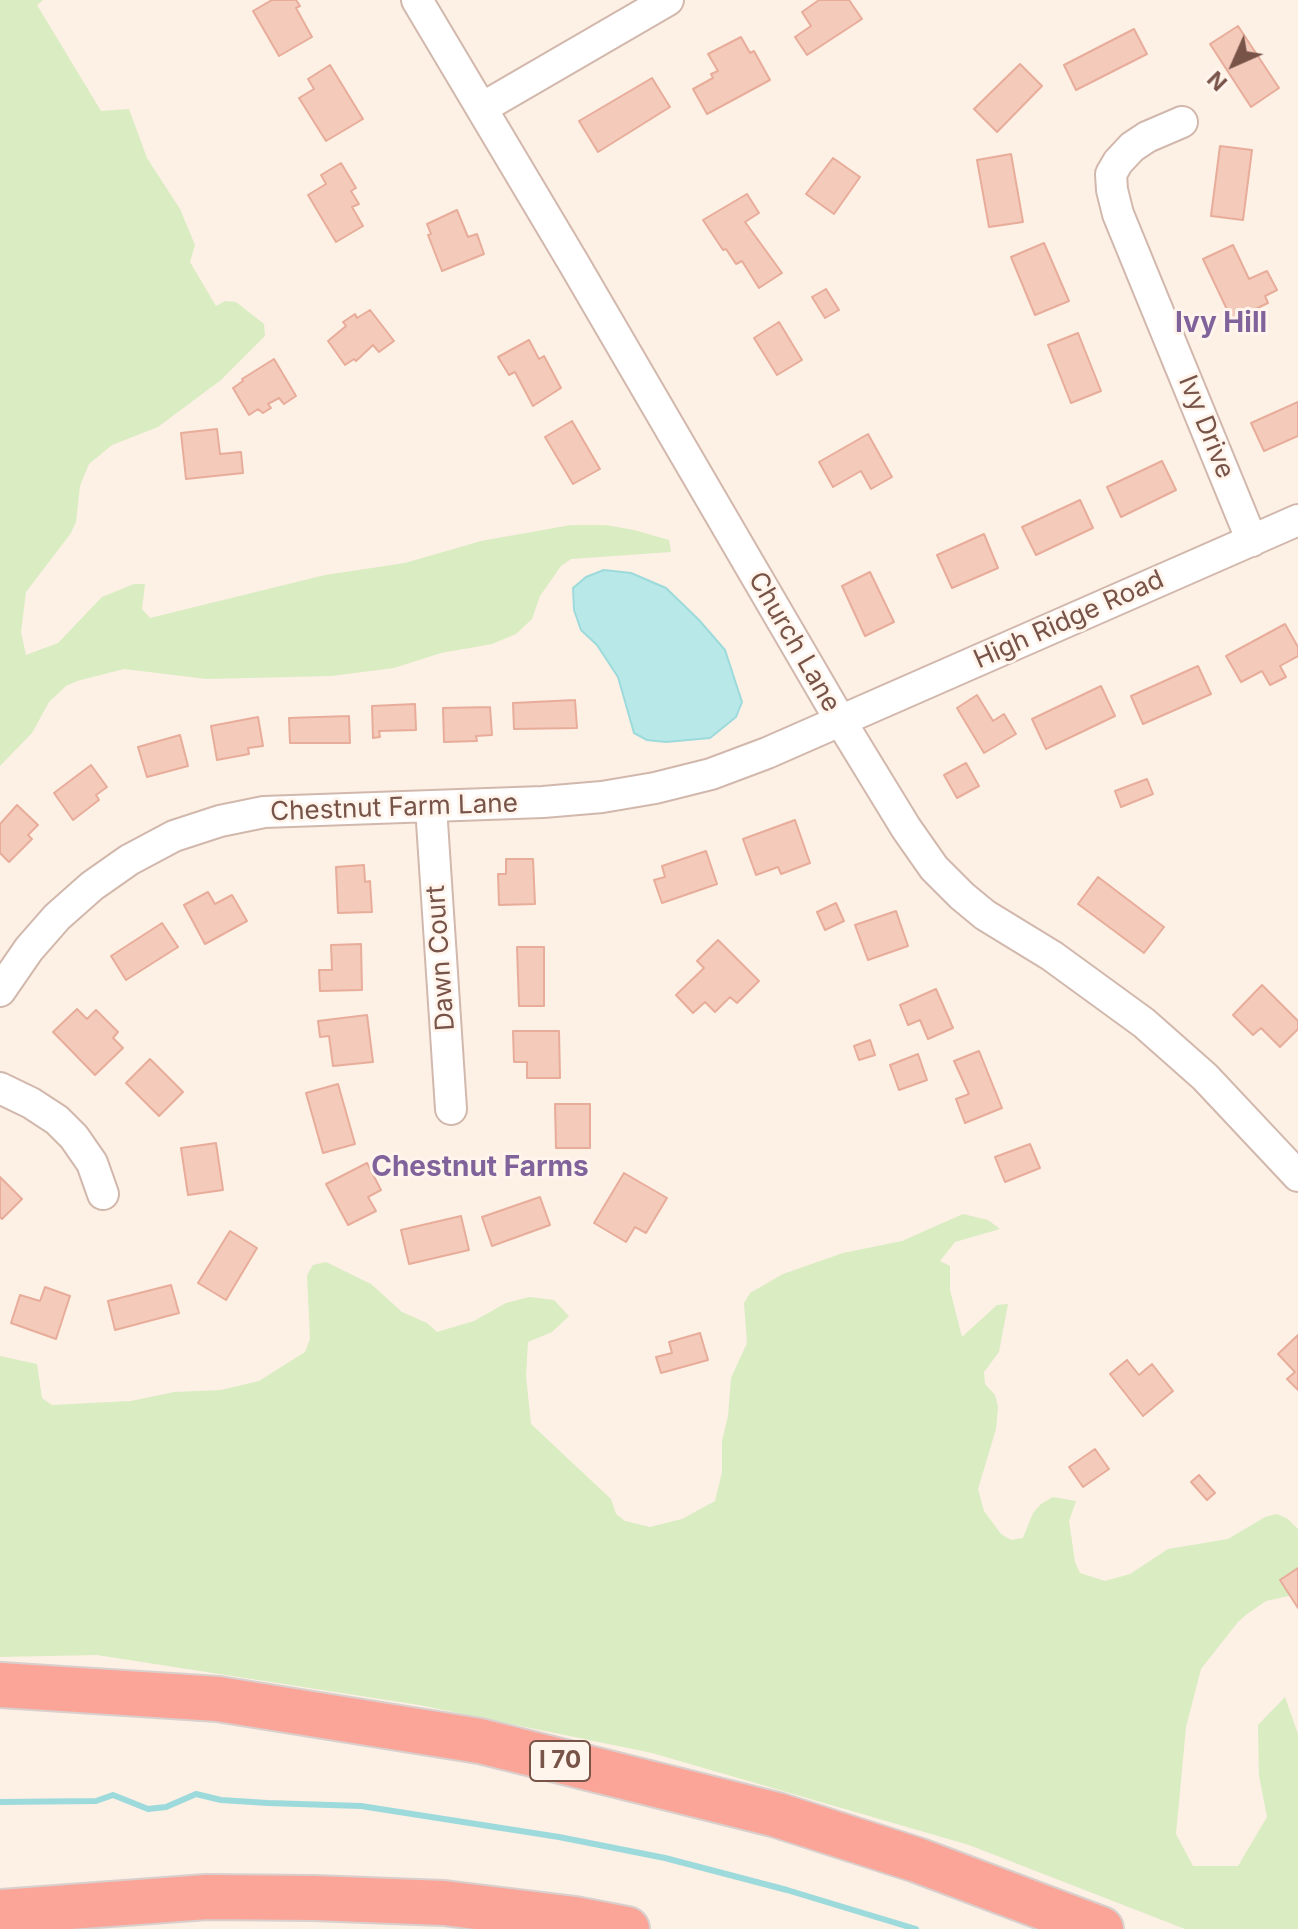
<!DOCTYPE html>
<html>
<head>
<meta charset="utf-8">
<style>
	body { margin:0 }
	#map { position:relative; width:1298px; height:1929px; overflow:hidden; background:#fdf0e5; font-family:Inter,sans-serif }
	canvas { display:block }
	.north { position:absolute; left:1194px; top:24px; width:80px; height:80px; -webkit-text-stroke:6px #fff5ec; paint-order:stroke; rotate:225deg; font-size:22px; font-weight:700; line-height:32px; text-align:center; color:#785348 }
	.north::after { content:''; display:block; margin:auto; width:28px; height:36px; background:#785348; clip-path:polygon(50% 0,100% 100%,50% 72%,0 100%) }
</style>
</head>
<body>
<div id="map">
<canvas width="1298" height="1929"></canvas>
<div class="north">N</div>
</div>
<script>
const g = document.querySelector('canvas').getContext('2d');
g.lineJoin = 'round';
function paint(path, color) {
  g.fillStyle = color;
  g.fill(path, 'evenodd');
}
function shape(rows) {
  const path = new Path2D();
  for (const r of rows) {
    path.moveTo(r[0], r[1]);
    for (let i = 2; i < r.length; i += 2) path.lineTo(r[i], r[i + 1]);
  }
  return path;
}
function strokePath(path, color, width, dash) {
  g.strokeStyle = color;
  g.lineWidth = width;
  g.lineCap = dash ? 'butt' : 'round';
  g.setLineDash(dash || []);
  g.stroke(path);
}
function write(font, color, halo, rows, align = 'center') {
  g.font = font + ' Inter,sans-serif';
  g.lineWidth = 6;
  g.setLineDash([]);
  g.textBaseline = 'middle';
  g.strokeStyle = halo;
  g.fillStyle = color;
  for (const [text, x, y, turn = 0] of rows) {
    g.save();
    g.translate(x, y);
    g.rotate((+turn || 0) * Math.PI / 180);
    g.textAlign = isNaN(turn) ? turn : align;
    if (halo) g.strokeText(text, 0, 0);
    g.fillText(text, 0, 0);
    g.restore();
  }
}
const green = shape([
	[0,0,43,0,37,5,101,111,129,109,147,158,180,209,195,245,190,262,216,306,225,301,236,302,264,324,265,336,221,380,158,427,112,445,89,464,80,486,76,522,71,533,26,592,21,632,26,655,58,643,102,597,134,584,145,584,142,609,150,618,325,575,405,563,481,541,571,525,606,525,634,530,669,540,671,552,571,559,561,566,540,596,532,619,516,634,492,644,441,653,394,668,331,676,207,679,124,669,77,681,66,686,49,702,32,733,0,766],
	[963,1214,988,1220,1000,1229,955,1242,940,1261,950,1266,950,1290,962,1337,997,1305,1008,1304,999,1352,984,1372,985,1384,995,1395,998,1407,996,1429,978,1489,984,1511,1001,1534,1011,1540,1023,1538,1033,1513,1041,1504,1053,1497,1076,1501,1069,1521,1075,1562,1080,1573,1105,1581,1130,1574,1168,1549,1228,1539,1265,1517,1277,1514,1288,1519,1298,1529,1298,1594,1266,1601,1247,1614,1238,1622,1201,1669,1186,1727,1176,1834,1193,1866,1238,1866,1267,1817,1259,1776,1258,1725,1285,1697,1298,1734,1298,1929,1185,1929,969,1845,652,1753,419,1705,97,1655,0,1657,0,1356,37,1364,42,1398,52,1405,131,1401,174,1392,221,1390,259,1381,305,1352,310,1339,307,1275,313,1265,326,1262,371,1284,402,1312,427,1323,437,1332,474,1321,506,1303,529,1297,554,1300,569,1316,552,1332,528,1342,526,1376,531,1424,611,1499,616,1514,625,1521,650,1527,682,1519,715,1501,722,1472,722,1441,728,1416,731,1378,747,1343,744,1303,750,1293,783,1274,843,1253,902,1241]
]);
const water = shape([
	[604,570,631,573,666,588,699,620,725,650,742,702,736,717,710,738,666,742,647,740,634,733,618,677,597,645,581,630,574,610,573,588,586,577,604,570]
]);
const stream = shape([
	[0,1802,96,1801,113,1795,148,1809,166,1807,196,1794,221,1800,268,1803,361,1806,559,1837,665,1858,787,1890,916,1929]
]);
const building = shape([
	[272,0,296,0,300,6,296,8,312,37,279,56,253,11,272,0],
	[819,0,849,0,862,19,807,55,795,37,811,26,802,12,819,0],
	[1238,26,1279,88,1251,107,1210,44,1238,26],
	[1134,29,1147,54,1076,90,1064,65,1134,29],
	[741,37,750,53,754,51,770,80,707,114,693,89,713,78,711,74,718,71,708,54,741,37],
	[1020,64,1042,86,997,132,974,109,1020,64],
	[330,65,363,119,326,141,299,98,314,89,308,79,330,65],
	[652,78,670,107,598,152,579,121,652,78],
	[1220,146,1252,150,1243,220,1211,216,1220,146],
	[1011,154,1023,222,989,227,977,160,1011,154],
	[833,158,860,177,834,214,806,194,833,158],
	[341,163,356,188,351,191,359,204,352,207,363,226,336,242,308,195,326,184,321,175,341,163],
	[747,194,759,213,745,222,782,273,759,288,742,261,736,264,726,249,723,250,703,220,747,194],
	[457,210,468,237,477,234,484,254,442,271,428,235,431,234,427,224,457,210],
	[1044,243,1069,301,1035,315,1011,257,1044,243],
	[1233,245,1249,279,1267,271,1277,290,1265,296,1268,303,1232,320,1203,259,1233,245],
	[826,289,839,310,825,318,812,297,826,289],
	[370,310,394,341,379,352,373,345,356,361,354,359,345,365,328,341,346,326,343,322,355,314,357,318,370,310],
	[779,322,802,360,777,375,754,338,779,322],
	[1078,333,1101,391,1071,403,1048,345,1078,333],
	[529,340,539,359,544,356,561,388,533,406,515,372,509,375,498,357,529,340],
	[274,359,296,396,284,404,279,398,268,404,271,408,263,413,258,409,249,415,233,388,243,381,242,379,274,359],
	[1298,402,1298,436,1264,451,1251,423,1298,402],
	[572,421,600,469,573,484,545,437,572,421],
	[217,429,220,454,241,452,243,473,186,479,181,433,217,429],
	[868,434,892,477,871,489,861,471,833,487,819,462,868,434],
	[1162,461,1176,490,1121,517,1107,487,1162,461],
	[1080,500,1093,528,1036,555,1022,527,1080,500],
	[984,534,998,568,952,588,937,555,984,534],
	[870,572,894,622,865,636,842,586,870,572],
	[1285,624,1298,647,1298,656,1280,666,1286,677,1270,685,1262,671,1241,682,1226,656,1285,624],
	[1198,666,1211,694,1143,724,1131,696,1198,666],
	[1101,686,1115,716,1046,749,1032,719,1101,686],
	[977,695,993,721,1004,714,1016,734,984,753,957,708,977,695],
	[575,700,577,728,514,729,513,703,575,700],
	[415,704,416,730,379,731,380,737,373,738,372,706,415,704],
	[490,707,492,735,476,736,477,741,444,742,443,708,490,707],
	[349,716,350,743,290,743,289,718,349,716],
	[258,717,263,746,248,748,249,754,217,760,211,726,258,717],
	[180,735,188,766,147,777,138,747,180,735],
	[966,763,979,786,957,798,944,775,966,763],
	[91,765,107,787,96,795,99,800,73,820,54,793,91,765],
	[1147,779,1153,794,1121,807,1115,791,1147,779],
	[17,805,38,825,28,835,32,839,9,862,0,853,0,824,17,805],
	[795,820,810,863,781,874,778,867,756,875,743,839,795,820],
	[706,851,717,884,662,903,654,880,665,877,662,866,706,851],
	[506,859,533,859,535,904,499,905,498,874,506,874,506,859],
	[364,865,365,882,370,881,372,912,338,913,336,867,364,865],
	[1098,877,1164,927,1144,953,1078,904,1098,877],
	[208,892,215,904,232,895,247,921,205,944,184,905,208,892],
	[836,903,844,921,825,930,817,912,836,903],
	[896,911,908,946,868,960,855,925,896,911],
	[162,923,178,947,126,980,111,956,162,923],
	[718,940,759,981,737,1003,730,997,715,1012,705,1002,693,1013,676,995,704,968,697,961,718,940],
	[361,944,362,990,320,991,319,970,332,970,331,945,361,944],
	[517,947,544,947,544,1006,519,1006,517,947],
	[1262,985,1298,1021,1298,1029,1280,1047,1261,1028,1253,1035,1233,1015,1262,985],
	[936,989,953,1028,928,1039,920,1020,908,1025,900,1005,936,989],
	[77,1009,87,1019,96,1010,118,1032,113,1038,123,1048,95,1075,53,1032,77,1009],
	[367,1015,373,1062,333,1066,329,1036,320,1037,318,1021,367,1015],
	[513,1031,559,1031,560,1078,527,1078,527,1062,514,1062,513,1031],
	[870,1040,875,1055,859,1060,854,1046,870,1040],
	[979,1051,1002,1108,965,1123,956,1099,969,1094,954,1061,979,1051],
	[918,1054,927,1080,899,1090,890,1065,918,1054],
	[150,1059,183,1092,159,1116,126,1083,150,1059],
	[338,1084,355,1144,323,1153,306,1093,338,1084],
	[555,1104,590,1104,590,1148,556,1148,555,1104],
	[216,1143,223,1190,188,1195,181,1148,216,1143],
	[1030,1144,1040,1168,1005,1182,995,1157,1030,1144],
	[367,1163,381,1190,368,1197,376,1211,348,1225,326,1184,367,1163],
	[624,1173,667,1198,646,1233,635,1227,626,1242,594,1223,624,1173],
	[0,1177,22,1199,2,1219,0,1217,0,1177],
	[540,1197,550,1225,492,1246,482,1217,540,1197],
	[461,1216,469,1250,409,1264,401,1230,461,1216],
	[230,1231,257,1248,226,1300,198,1283,230,1231],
	[171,1285,179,1313,115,1330,108,1301,171,1285],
	[45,1287,70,1296,56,1339,11,1323,20,1295,40,1301,45,1287],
	[700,1333,708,1360,661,1373,656,1357,672,1353,669,1342,700,1333],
	[1298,1335,1298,1390,1287,1379,1295,1372,1278,1354,1298,1335],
	[1127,1360,1139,1375,1152,1364,1173,1391,1143,1416,1110,1374,1127,1360],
	[1095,1449,1109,1469,1083,1487,1069,1467,1095,1449],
	[1199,1475,1215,1493,1207,1500,1191,1482,1199,1475],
	[1298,1568,1298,1608,1280,1580,1298,1568]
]);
const minor = shape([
	[417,0,573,262,840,720,906,828,934,868,962,896,985,915,1052,956,1144,1023,1205,1077,1298,1176],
	[482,108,668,0],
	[1182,122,1147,137,1132,147,1118,162,1111,174,1112,190,1118,214,1252,541],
	[431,807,451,1109],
	[0,991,29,949,57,917,92,886,129,860,174,836,220,821,264,812,543,802,602,797,655,788,711,774,767,753,1298,520],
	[0,1088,31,1103,57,1120,74,1137,92,1163,103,1194]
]);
const highway = shape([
	[0,1685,218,1699,480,1741,777,1815,917,1860,1101,1929],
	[0,1912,207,1897,314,1898,444,1903,575,1919,627,1929]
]);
const shields = [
	[560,1761,60]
];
const shieldNames = [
	["I 70",560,1761]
];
const streetNames = [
	["Ivy Drive",1206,427,68],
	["High Ridge Road",1069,620,-24],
	["Church Lane",794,642,60],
	["Chestnut Farm Lane",394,808,-2],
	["Dawn Court",441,958,-94]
];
const neighbourhoodNames = [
	["Ivy Hill",1221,324],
	["Chestnut Farms",480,1168]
];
paint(green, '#d9ecc2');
paint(water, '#b8e8e8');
strokePath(water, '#9ddadb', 2);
strokePath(stream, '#9ddadb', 6);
paint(building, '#f4cabb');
strokePath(building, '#e8ad9a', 2);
strokePath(minor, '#d2b8ac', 34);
strokePath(highway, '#d9cfcc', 48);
strokePath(minor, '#fff', 30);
strokePath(highway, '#fba498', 44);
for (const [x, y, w] of shields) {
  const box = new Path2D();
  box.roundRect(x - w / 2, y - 20, w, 40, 6);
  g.fillStyle = '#fff5ec';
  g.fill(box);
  strokePath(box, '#785348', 2);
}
write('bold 24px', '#785348', null, shieldNames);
write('26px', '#785348', '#fff5ec', streetNames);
write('bold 28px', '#81639c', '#fff5ec', neighbourhoodNames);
</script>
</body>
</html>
